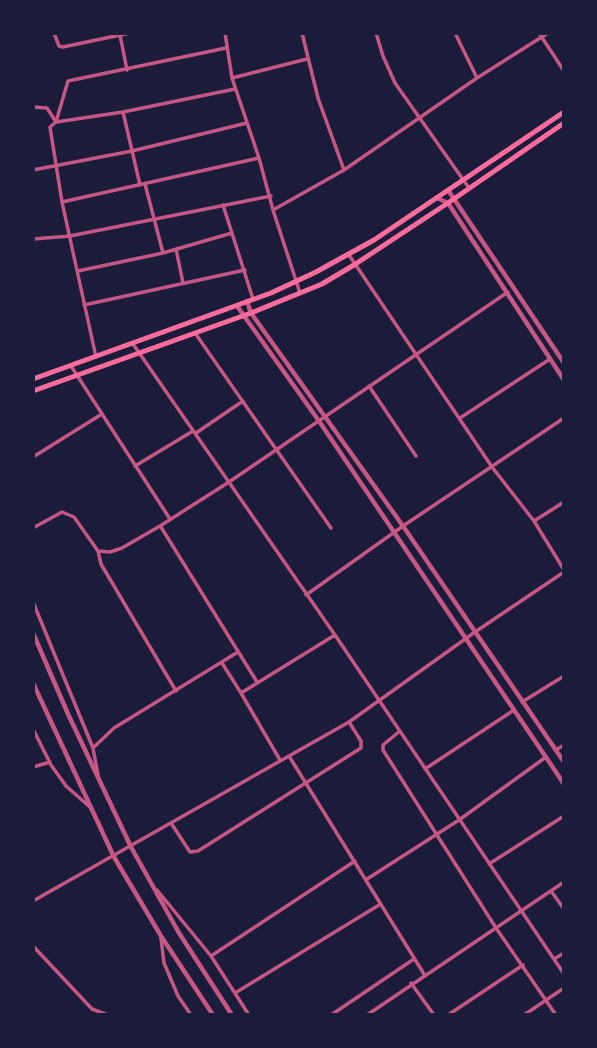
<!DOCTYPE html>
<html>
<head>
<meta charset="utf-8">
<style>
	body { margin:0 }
	#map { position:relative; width:597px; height:1048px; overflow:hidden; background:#1b1b3a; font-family:Roboto,sans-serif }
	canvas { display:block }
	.frame { position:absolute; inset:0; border:35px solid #1b1b3a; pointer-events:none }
</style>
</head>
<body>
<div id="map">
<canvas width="597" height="1048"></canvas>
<div class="frame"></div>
</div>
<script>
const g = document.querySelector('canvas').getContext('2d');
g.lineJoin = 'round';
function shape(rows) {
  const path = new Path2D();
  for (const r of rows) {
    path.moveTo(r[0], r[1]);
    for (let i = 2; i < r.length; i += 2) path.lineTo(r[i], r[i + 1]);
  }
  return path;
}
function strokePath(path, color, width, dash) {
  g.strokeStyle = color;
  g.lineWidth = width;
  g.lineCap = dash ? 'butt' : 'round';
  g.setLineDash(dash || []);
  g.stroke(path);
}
const minor = shape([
	[54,33,59,46,63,47,130,33],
	[225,33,232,78,259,158,273,210,300,293],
	[302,33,318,98,344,170],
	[376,33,383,56,395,83,469,188],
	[455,33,477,78],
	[539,33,564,71],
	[120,35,127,70],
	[232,78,307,59],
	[33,107,47,108,56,122],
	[123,112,140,185],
	[56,122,68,81,226,48],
	[33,170,132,151,247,123],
	[145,184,163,253],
	[62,202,259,158],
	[223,205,253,299],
	[273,210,344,170,477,78,548,33],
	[33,239,70,236,271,196],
	[176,249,183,283],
	[349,255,492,467,534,521,564,570],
	[78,271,163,253,232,233],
	[84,305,245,270],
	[195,333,331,528],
	[133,344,335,635,564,974],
	[96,357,62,202,50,127,56,122,123,112,235,89],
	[71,366,170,519],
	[369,386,416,456],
	[460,418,550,359],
	[196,433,243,401],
	[33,457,102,414],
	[135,466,193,431],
	[534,521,564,502],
	[161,527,257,682],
	[33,528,62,512,74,517,98,551,101,564,176,691],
	[98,551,110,552,122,548,160,526,229,482,508,292],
	[306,595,403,526,564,418],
	[33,602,93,748,98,775],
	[222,663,241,693,335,635],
	[241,693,280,760],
	[522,702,564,676],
	[33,729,51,765,66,786,91,808],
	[400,731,383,745,383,750,496,928,556,1015],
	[94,747,114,728,238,652],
	[556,750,564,745],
	[289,756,424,974],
	[33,767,50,762],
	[425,769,514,710],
	[33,782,33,798],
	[171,823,190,852,198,851,361,748,361,741,349,722],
	[489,864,564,816],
	[367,879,459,820,546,757],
	[157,890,211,956,249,1015],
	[551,891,564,909],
	[33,901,349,722,475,632,564,572],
	[161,938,164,963,178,996,191,1015],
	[33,946,92,1009,108,1015],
	[211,956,355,861],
	[554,959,564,953],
	[411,983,434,1015],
	[235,993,379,905],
	[33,1013,35,1015],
	[331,1015,414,959],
	[367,1015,564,882],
	[448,1015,523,965],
	[524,1015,564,988]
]);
const tertiary = shape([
	[448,190,564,363],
	[437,198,448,203,564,380],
	[247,301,251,313,403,526,564,762],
	[237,306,319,421,564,784],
	[33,633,68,714,131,847,179,933,232,1015],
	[33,683,114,857,161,936,213,1015]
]);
const primary = shape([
	[33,379,271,293,316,272,374,240,564,112],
	[33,391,251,313,322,284,354,265,448,203,564,123]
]);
strokePath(minor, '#c65784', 3.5);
strokePath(tertiary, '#c65784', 4.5);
strokePath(primary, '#ff6b9d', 5);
</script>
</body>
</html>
